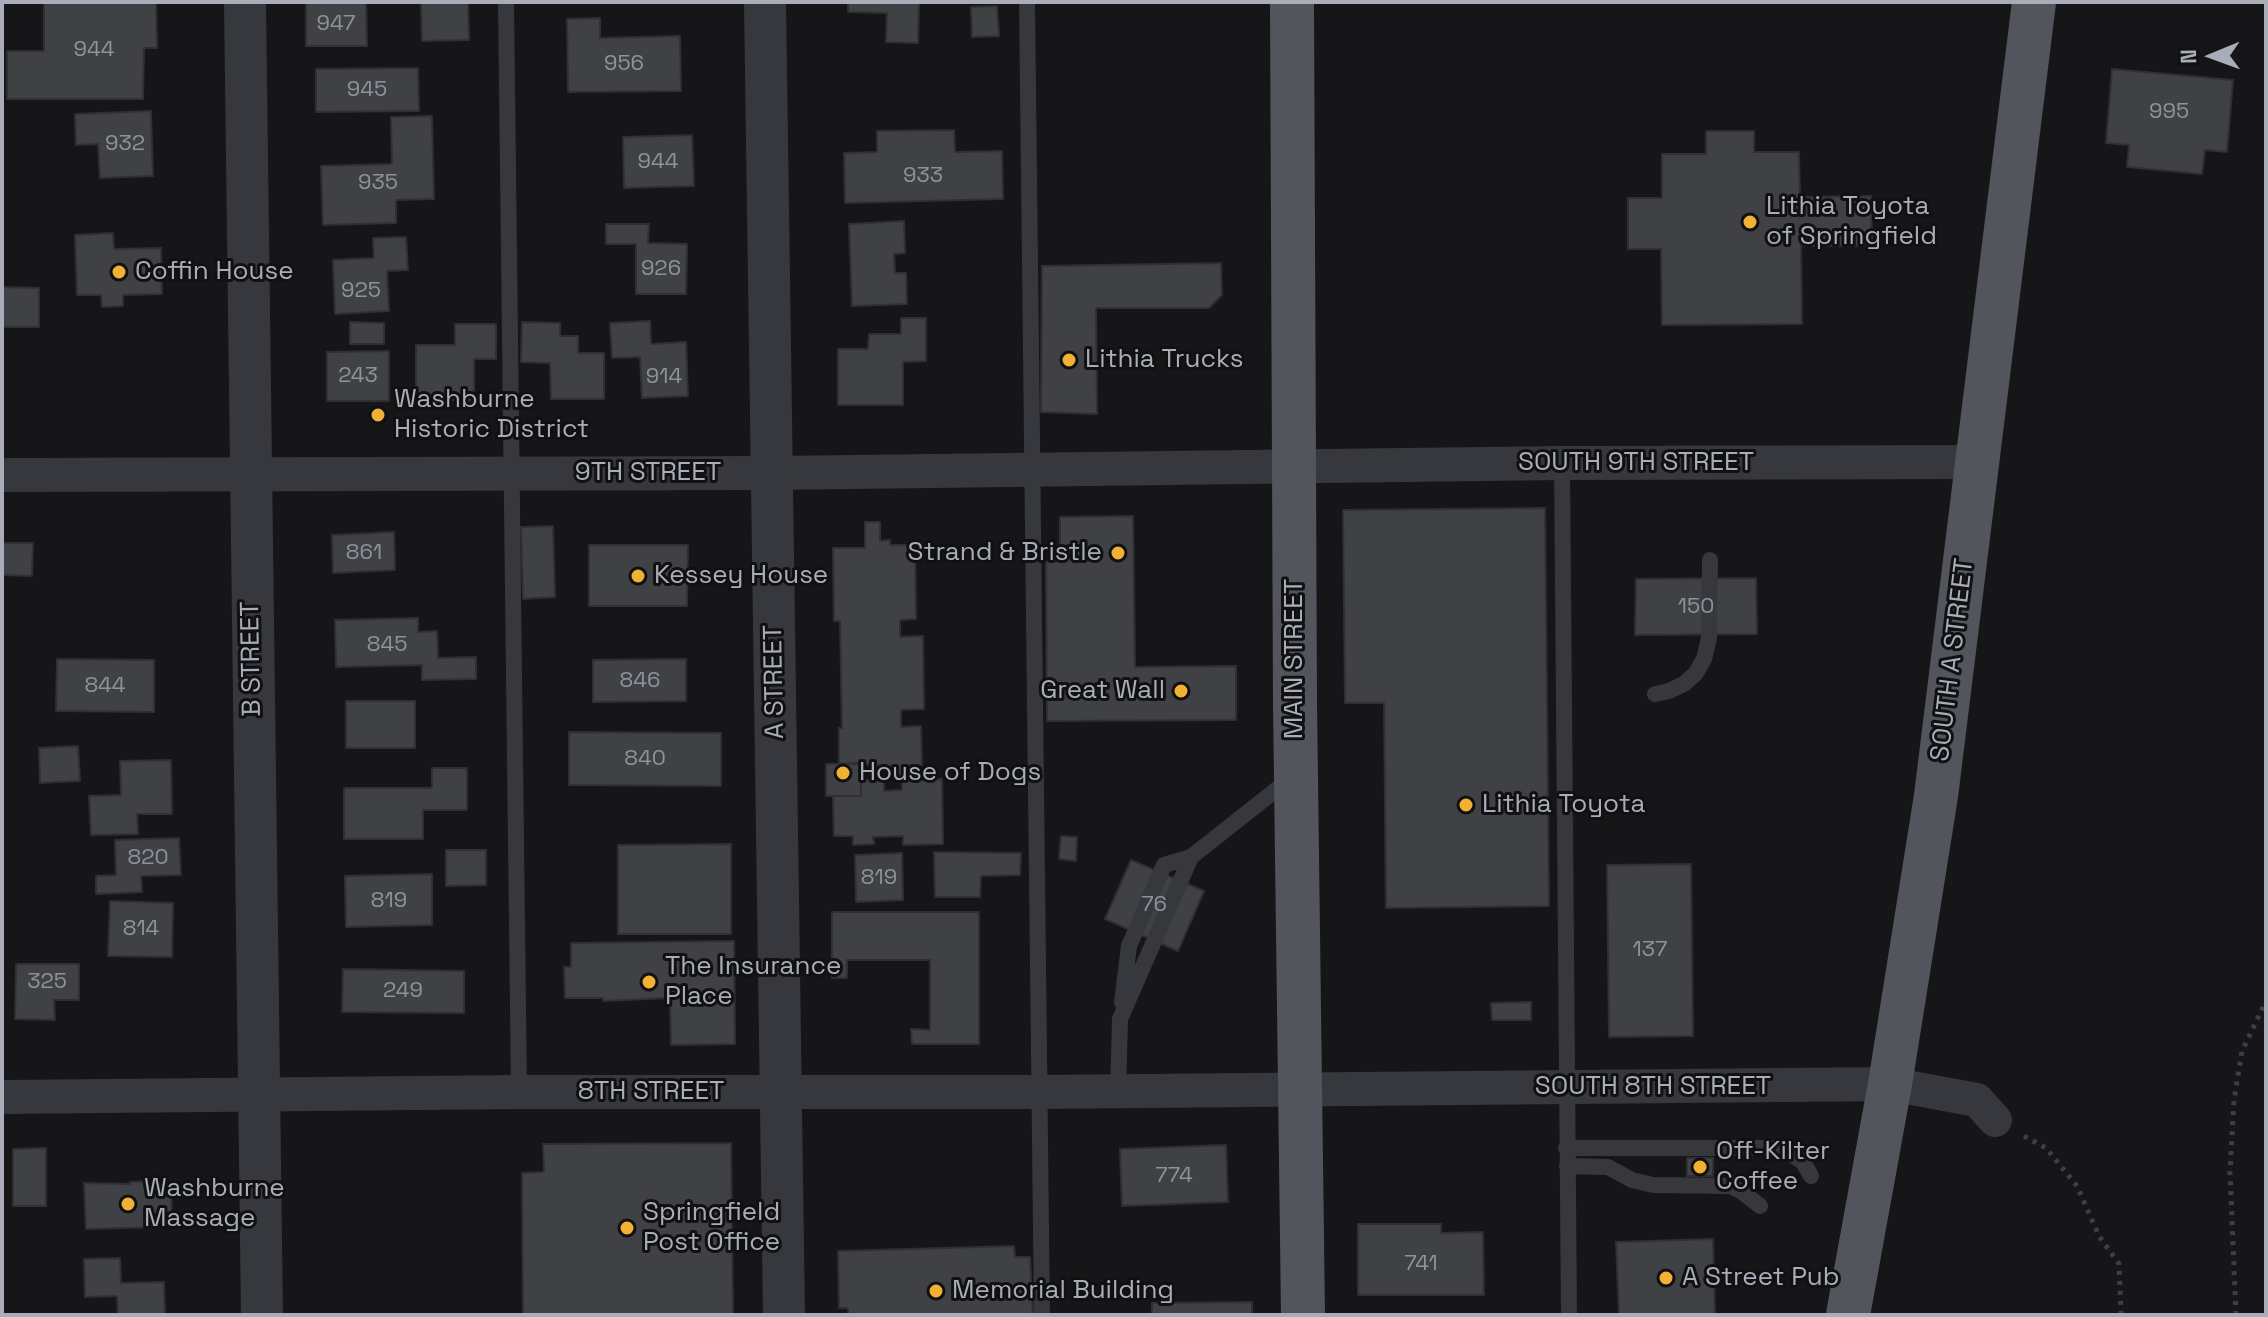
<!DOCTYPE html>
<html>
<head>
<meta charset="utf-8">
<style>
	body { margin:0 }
	#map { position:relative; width:2268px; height:1317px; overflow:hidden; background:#161618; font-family:"Space Grotesk",sans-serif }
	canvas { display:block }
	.frame { position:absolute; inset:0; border:4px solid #a8adb8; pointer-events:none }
	.north { position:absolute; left:2172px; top:16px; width:80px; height:80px; -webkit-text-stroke:6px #111113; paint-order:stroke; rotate:269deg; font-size:22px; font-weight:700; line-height:32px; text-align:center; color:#a8adb8 }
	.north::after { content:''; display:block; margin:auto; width:28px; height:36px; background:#a8adb8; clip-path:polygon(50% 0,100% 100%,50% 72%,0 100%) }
</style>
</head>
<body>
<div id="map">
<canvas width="2268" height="1317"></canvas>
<div class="frame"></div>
<div class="north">N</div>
</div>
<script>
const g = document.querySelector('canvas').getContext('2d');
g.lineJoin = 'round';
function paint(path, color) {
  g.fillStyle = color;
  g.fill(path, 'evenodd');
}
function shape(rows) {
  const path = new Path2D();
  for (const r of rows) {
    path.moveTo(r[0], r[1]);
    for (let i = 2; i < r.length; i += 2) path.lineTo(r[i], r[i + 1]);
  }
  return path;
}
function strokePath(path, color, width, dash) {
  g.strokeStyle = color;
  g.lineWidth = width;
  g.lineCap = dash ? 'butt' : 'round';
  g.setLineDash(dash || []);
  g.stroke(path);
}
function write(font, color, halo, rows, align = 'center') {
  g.font = font + ' "Space Grotesk",sans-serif';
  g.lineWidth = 6;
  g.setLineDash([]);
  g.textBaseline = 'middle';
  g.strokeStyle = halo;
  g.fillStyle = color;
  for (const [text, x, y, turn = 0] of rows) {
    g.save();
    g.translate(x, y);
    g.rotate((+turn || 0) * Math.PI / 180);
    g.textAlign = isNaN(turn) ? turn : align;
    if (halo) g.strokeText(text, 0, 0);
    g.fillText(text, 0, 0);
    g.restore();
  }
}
const building = shape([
	[44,2,156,2,157,48,144,48,143,99,7,99,7,51,44,51,44,2],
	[306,2,366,2,367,46,306,46,306,2],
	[421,2,468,2,469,40,422,41,421,2],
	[848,2,919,2,918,43,886,42,887,13,848,12,848,2],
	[997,6,999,36,972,37,971,7,997,6],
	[600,18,600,38,680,36,681,91,568,92,567,19,600,18],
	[418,68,419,111,316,112,316,69,418,68],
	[2112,69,2233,80,2227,152,2205,150,2202,174,2127,167,2129,145,2106,143,2112,69],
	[151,111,153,176,100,178,98,144,76,145,75,114,151,111],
	[432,116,434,199,396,200,396,223,323,225,321,166,392,164,391,117,432,116],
	[954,130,955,152,1002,151,1003,199,845,203,844,153,877,152,877,131,954,130],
	[1706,131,1754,131,1754,152,1799,152,1800,197,1871,196,1872,246,1801,246,1802,324,1662,325,1661,249,1628,249,1628,198,1662,198,1662,154,1706,154,1706,131],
	[692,135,694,186,624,188,623,137,692,135],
	[904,221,905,253,894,254,895,273,906,273,907,304,852,306,849,224,904,221],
	[606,224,649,224,648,243,687,244,686,294,636,294,636,244,606,244,606,224],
	[113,233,114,249,161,248,162,294,123,295,123,306,102,307,101,295,77,295,75,235,113,233],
	[406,237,408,270,387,271,389,311,335,314,333,260,374,258,373,238,406,237],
	[1221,263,1222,295,1209,308,1096,308,1097,414,1041,412,1042,266,1221,263],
	[2,287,39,288,39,327,2,327,2,287],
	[901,318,926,318,926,361,903,362,903,405,838,405,838,349,868,349,869,334,901,334,901,318],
	[650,321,651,344,686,342,688,396,642,398,640,357,612,358,610,323,650,321],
	[350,322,384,323,384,344,350,344,350,322],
	[522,322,560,323,560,336,578,336,578,353,604,353,604,399,551,399,550,363,521,362,522,322],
	[455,324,496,324,496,359,474,359,474,401,416,400,416,345,455,345,455,324],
	[389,351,389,401,327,401,327,352,389,351],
	[1545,508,1549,906,1386,908,1384,703,1345,703,1343,510,1545,508],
	[1133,516,1135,667,1236,666,1236,720,1047,721,1046,562,1060,561,1060,517,1133,516],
	[865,522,880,522,880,541,890,540,890,545,915,545,916,619,900,620,900,637,923,636,924,709,901,710,901,727,921,726,922,765,903,765,903,776,887,776,887,766,839,763,839,728,842,728,840,621,834,621,833,548,865,548,865,522],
	[553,526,555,597,523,599,521,527,553,526],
	[394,532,395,570,333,573,332,535,394,532],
	[2,543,33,543,32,576,2,575,2,543],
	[589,545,688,545,687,606,589,606,589,545],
	[1756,578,1757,634,1635,635,1636,579,1756,578],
	[418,618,418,632,437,631,438,658,476,657,476,679,422,680,422,665,336,667,335,620,418,618],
	[57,659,154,660,154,712,56,711,57,659],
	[686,659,686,701,593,702,593,660,686,659],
	[346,701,415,701,415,748,346,748,346,701],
	[569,732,721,733,721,786,569,785,569,732],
	[78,746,80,781,40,783,39,748,78,746],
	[171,760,172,814,137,814,138,834,91,835,89,796,121,795,120,761,171,760],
	[861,763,861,796,826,796,826,764,861,763],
	[432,768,467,768,467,810,423,810,423,839,344,839,344,788,432,788,432,768],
	[942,779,943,844,903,845,903,836,873,837,874,844,853,845,853,836,834,836,833,796,861,796,861,780,884,780,884,791,902,790,902,780,942,779],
	[1061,836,1077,837,1076,861,1059,859,1061,836],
	[179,838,181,875,141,876,142,892,96,894,96,876,116,875,115,840,179,838],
	[731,844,731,934,618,934,618,845,731,844],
	[446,850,486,850,486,885,446,886,446,850],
	[934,852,1021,853,1020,875,981,876,980,897,935,897,934,852],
	[902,853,903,900,856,902,855,855,902,853],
	[1131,860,1204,891,1178,951,1105,919,1131,860],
	[1691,864,1693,1036,1609,1037,1607,865,1691,864],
	[432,874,432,925,346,927,345,876,432,874],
	[110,901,173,903,172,957,108,956,110,901],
	[832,912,979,912,979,1044,912,1044,911,1029,930,1030,930,960,847,960,847,978,832,978,832,912],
	[734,941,735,1044,671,1045,670,998,603,1001,603,998,565,998,564,967,571,967,571,943,734,941],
	[16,964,79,964,79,1000,54,1000,55,1020,15,1019,16,964],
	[343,969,464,971,464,1013,342,1012,343,969],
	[1531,1002,1531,1020,1492,1020,1491,1003,1531,1002],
	[731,1143,733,1315,523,1315,522,1173,544,1172,543,1144,731,1143],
	[1226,1145,1228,1202,1122,1206,1120,1149,1226,1145],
	[46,1148,46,1206,13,1206,13,1149,46,1148],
	[1687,1158,1713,1158,1713,1176,1687,1176,1687,1158],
	[159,1181,159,1185,171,1185,172,1224,159,1224,159,1227,86,1229,84,1183,130,1184,130,1182,159,1181],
	[1358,1224,1441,1224,1441,1233,1483,1232,1484,1295,1358,1295,1358,1224],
	[1713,1239,1715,1315,1619,1315,1616,1242,1713,1239],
	[1014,1246,1015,1257,1030,1257,1033,1315,848,1315,848,1308,839,1308,838,1251,1014,1246],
	[120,1258,121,1283,164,1282,165,1315,118,1315,117,1296,85,1297,84,1259,120,1258],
	[1252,1302,1252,1315,1152,1315,1152,1303,1252,1302]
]);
const path = shape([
	[2024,1136,2046,1148,2077,1186,2099,1236,2119,1264,2121,1313,2125,1315],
	[2236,1315,2230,1172,2234,1100,2242,1051,2266,1001]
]);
const service = shape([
	[506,2,519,1092],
	[1027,2,1042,1315],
	[1562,463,1569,1315],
	[1655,694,1669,691,1684,684,1696,673,1704,659,1709,638,1710,560],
	[1122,1002,1129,946,1164,865,1191,857],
	[1118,1091,1120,1019,1191,857,1291,778],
	[1566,1148,1775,1148,1791,1154,1803,1162,1811,1176],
	[1567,1166,1608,1167,1632,1180,1653,1185,1730,1186,1741,1191,1760,1206]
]);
const minor = shape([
	[2,475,773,473,1562,463,1978,462],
	[2,1097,519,1092,1039,1092,1890,1084,1977,1100,1995,1120]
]);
const tertiary = shape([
	[245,2,262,1315],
	[765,2,784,1315]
]);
const primary = shape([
	[1292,2,1295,703,1303,1315],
	[1848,1315,1890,1084,1936,796,2034,2]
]);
const markers = [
	[1750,222,8,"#f2b134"],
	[119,272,8,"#f2b134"],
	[1069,360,8,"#f2b134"],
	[378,415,8,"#f2b134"],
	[1118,553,8,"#f2b134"],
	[638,576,8,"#f2b134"],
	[1181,691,8,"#f2b134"],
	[843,773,8,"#f2b134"],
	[1466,805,8,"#f2b134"],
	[649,982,8,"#f2b134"],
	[1700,1167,8,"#f2b134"],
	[128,1204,8,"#f2b134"],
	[627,1228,8,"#f2b134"],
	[1666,1278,8,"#f2b134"],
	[936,1291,8,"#f2b134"]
];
const numberNames = [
	["947",336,24],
	["944",94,50],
	["956",624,64],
	["945",367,90],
	["995",2169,112],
	["932",125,144],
	["944",658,162],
	["933",923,176],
	["935",378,183],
	["926",661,269],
	["925",361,291],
	["243",358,376],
	["914",664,377],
	["861",364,553],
	["150",1696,607],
	["845",387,645],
	["846",640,681],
	["844",105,686],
	["840",645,759],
	["820",148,858],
	["819",879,878],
	["819",389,901],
	["76",1154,905],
	["814",141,929],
	["137",1650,950],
	["325",47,982],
	["249",403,991],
	["774",1174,1176],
	["741",1421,1264]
];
const poiNames = [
	["Lithia Toyota",1766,207],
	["of Springfield",1766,237],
	["Coffin House",135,272],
	["Lithia Trucks",1085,360],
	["Washburne",394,400],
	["Historic District",394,430],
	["Strand & Bristle",1102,553,"right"],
	["Kessey House",654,576],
	["Great Wall",1165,691,"right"],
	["House of Dogs",859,773],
	["Lithia Toyota",1482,805],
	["The Insurance",665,967],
	["Place",665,997],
	["Off-Kilter",1716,1152],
	["Coffee",1716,1182],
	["Washburne",144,1189],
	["Massage",144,1219],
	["Springfield",643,1213],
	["Post Office",643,1243],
	["A Street Pub",1682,1278],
	["Memorial Building",952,1291]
];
const streetNames = [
	["SOUTH 9TH STREET",1636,463],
	["9TH STREET",648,473],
	["B STREET",252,659,-91],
	["MAIN STREET",1295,659,-90],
	["SOUTH A STREET",1953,660,-83],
	["A STREET",775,682,-91],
	["SOUTH 8TH STREET",1653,1087],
	["8TH STREET",651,1092]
];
paint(building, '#404145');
strokePath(building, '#303034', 2);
strokePath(path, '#3d3f44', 5, [4, 6]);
strokePath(service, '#37383d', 16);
strokePath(minor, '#37383d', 34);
strokePath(tertiary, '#37383d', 42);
strokePath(primary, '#53555c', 44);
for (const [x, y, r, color] of markers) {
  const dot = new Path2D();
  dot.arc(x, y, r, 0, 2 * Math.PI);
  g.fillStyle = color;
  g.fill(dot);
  strokePath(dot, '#111113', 3);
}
write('22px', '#8e929b', null, numberNames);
write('26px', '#a8adb8', '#111113', poiNames, 'left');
write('26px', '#a8adb8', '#111113', streetNames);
</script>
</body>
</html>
